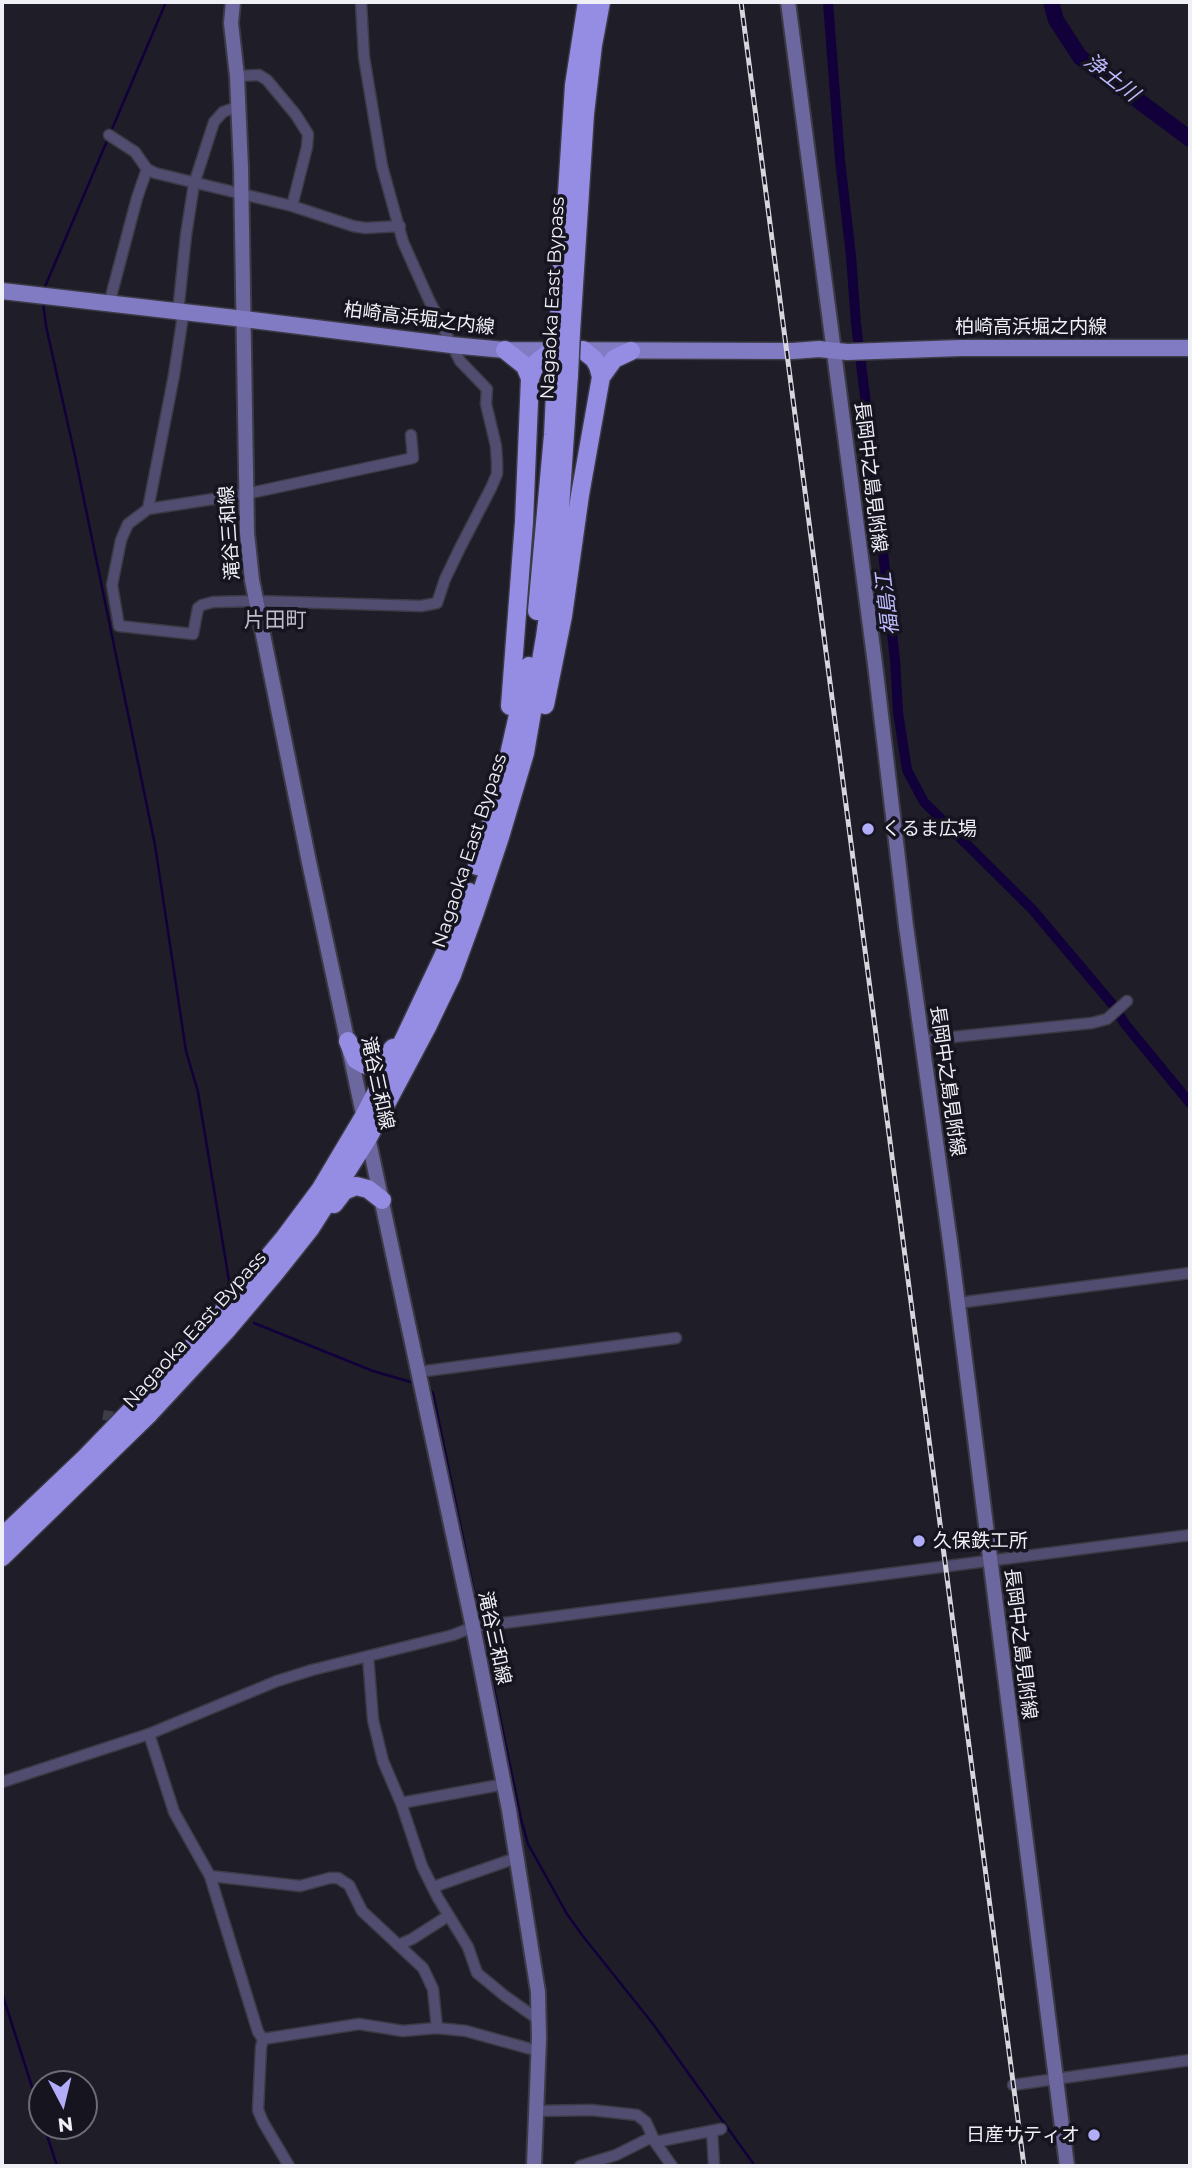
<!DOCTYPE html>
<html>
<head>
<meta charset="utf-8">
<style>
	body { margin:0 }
	#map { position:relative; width:1192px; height:2168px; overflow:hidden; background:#1e1d28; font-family:Montserrat,sans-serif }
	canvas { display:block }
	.frame { position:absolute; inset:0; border:4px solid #efeff6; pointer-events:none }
	.north { position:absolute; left:28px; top:2070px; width:70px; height:70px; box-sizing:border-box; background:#15141f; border:2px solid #6c6c75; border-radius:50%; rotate:173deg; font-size:19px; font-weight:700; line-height:28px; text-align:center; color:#efeff6 }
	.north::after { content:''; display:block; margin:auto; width:24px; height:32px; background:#b2adf9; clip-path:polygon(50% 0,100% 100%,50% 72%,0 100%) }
</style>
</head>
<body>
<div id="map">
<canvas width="1192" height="2168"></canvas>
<div class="frame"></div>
<div class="north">N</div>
</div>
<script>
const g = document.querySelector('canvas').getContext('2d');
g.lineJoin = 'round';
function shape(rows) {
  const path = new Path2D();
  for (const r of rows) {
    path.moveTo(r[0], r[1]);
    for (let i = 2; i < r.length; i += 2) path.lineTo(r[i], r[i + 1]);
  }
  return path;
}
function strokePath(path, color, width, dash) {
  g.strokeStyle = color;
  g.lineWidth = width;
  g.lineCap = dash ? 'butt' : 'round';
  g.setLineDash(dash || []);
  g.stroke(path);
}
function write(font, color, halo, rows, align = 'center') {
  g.font = font + ' Montserrat,"Noto Sans JP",sans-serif';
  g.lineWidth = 7;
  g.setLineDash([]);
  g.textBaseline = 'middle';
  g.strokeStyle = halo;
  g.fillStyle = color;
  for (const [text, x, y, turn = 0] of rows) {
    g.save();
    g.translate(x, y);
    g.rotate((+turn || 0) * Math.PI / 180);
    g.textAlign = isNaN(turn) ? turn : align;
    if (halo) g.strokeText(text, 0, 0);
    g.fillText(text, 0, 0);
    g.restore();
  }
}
const stream = shape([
	[44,289,166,2],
	[43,302,46,326,75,456,155,845,186,1051,198,1092,230,1287],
	[254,1323,373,1371,414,1383],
	[427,1387,433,1393,494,1688,521,1819,528,1844,567,1914,582,1935,653,2024,755,2166],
	[2,1993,42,2118],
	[44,2126,57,2166]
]);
const canal = shape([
	[828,2,840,160,851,256,856,324,870,435,895,660,898,712,907,770,924,802,1032,909,1113,1005,1125,1024,1190,1103]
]);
const river = shape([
	[1051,2,1056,20,1080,57,1190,139]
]);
const streetTunnel = shape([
	[103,1415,123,1418]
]);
const street = shape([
	[361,2,364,57,382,166,403,242,429,300,460,361,487,389,486,404,496,446,497,462,497,474,491,488,460,548,445,579,437,603,421,606,256,601,213,602,202,605,198,608,193,634,119,626,112,585,121,540,128,524,148,509,246,494,413,458,411,435],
	[237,76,259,75,267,80,296,115,308,134,307,147,292,206],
	[109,135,135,152,147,169,155,173,292,206,353,226,365,228,400,226],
	[109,304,137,198,147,169],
	[148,509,174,375,182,322,179,303,186,235,194,184,214,122,223,112,237,107],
	[923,1040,1092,1023,1107,1019,1127,1001],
	[957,1303,1190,1273],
	[418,1372,676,1338],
	[368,1656,373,1720,383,1761,401,1803,422,1866,438,1898,468,1947,477,1973,505,1996,539,2020],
	[149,1734,174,1812,210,1876,258,2032,263,2039],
	[2,1782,149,1734,277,1681,312,1670,453,1635,473,1627,1190,1535],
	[401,1803,505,1784],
	[210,1876,300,1886,330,1878,338,1878,344,1882,349,1885,362,1911,423,1968,433,1989,437,2028],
	[433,1887,516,1858],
	[398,1945,412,1939,448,1916],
	[263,2039,359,2024,403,2031,437,2028,466,2031,538,2051],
	[263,2039,261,2047,258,2110,263,2122,289,2166],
	[1013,2085,1190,2060],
	[536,2111,591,2110,637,2115,646,2122,655,2142,672,2166],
	[712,2131,714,2166],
	[655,2142,721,2129],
	[580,2166,616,2155,652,2137]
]);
const secondary = shape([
	[233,2,231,23,237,76,241,168,247,533,252,580,309,862,473,1627,509,1810,538,1992,539,2038,534,2166],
	[788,2,875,664,906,926,951,1249,1067,2166]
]);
const primary = shape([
	[2,291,244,319,451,345,505,350,793,351,819,349,847,352,961,348,1190,348]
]);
const highway = shape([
	[558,332,574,85,587,2],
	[571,332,585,114,593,45,601,2],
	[505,350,525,366,530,378],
	[583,350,594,359,598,366,601,377],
	[537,611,553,435,556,373],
	[545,705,563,616,580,495,601,377,614,359,631,351],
	[510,706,524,522,530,378,537,362,551,351],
	[477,866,499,799,529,666],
	[348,1041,356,1060,365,1065,375,1065,384,1060,393,1048],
	[334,1204,344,1191,356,1186,368,1189,382,1200],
	[2,1537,86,1457,200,1339,285,1237,320,1190,364,1116,403,1041,455,931,469,892],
	[2,1557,149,1414,226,1331,275,1273,310,1229,368,1138,427,1027,452,975,475,912,500,837,525,753,545,637,554,574,559,524,569,375]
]);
const rail = shape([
	[741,2,1024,2166]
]);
const highwayBridge = shape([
	[556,373,558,332],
	[569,375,571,332]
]);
const markers = [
	[868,829,7,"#b2adf9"],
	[919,1541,7,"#b2adf9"],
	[1094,2135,7,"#b2adf9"]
];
const streetNames = [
	["Nagaoka East Bypass",553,298,-87],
	["柏崎高浜堀之内線",419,319,7],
	["柏崎高浜堀之内線",1031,327],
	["長岡中之島見附線",870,477,83],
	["滝谷三和線",230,533,-94],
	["Nagaoka East Bypass",470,851,-72],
	["長岡中之島見附線",947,1081,82],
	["滝谷三和線",377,1083,78],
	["Nagaoka East Bypass",195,1330,-48],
	["滝谷三和線",494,1638,78],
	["長岡中之島見附線",1020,1644,83]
];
const poiNames = [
	["くるま広場",882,829],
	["久保鉄工所",933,1541],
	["日産サティオ",1080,2135,"right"]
];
const waterNames = [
	["浄土川",1111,78,38],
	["福島江",888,604,-97]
];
const neighbourhoodNames = [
	["片田町",275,621]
];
strokePath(stream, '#12003a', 2.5);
strokePath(canal, '#12003a', 10);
strokePath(river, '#12003a', 16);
strokePath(streetTunnel, '#3d3c47', 10, [10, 5]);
strokePath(street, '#3b3a45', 13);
strokePath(secondary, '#3b3a45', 18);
strokePath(primary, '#3b3a45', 19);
strokePath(highway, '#3b3a45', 21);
strokePath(street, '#504d71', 10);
strokePath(secondary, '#6c679f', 14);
strokePath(primary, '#817bc3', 16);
strokePath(highway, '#958ce4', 18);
strokePath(rail, '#d6d6dd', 5);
strokePath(rail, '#15141f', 2.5, [8]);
strokePath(highwayBridge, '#3b3a45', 21, []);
strokePath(highwayBridge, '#958ce4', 18);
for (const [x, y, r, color] of markers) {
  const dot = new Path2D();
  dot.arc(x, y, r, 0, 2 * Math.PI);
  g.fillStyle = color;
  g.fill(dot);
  strokePath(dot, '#15141f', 2.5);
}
write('19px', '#efeff6', '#15141f', streetNames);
write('19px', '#efeff6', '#15141f', poiNames, 'left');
write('italic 21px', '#bebafd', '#15141f', waterNames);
write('21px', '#bdbccb', '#15141f', neighbourhoodNames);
</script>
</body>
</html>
